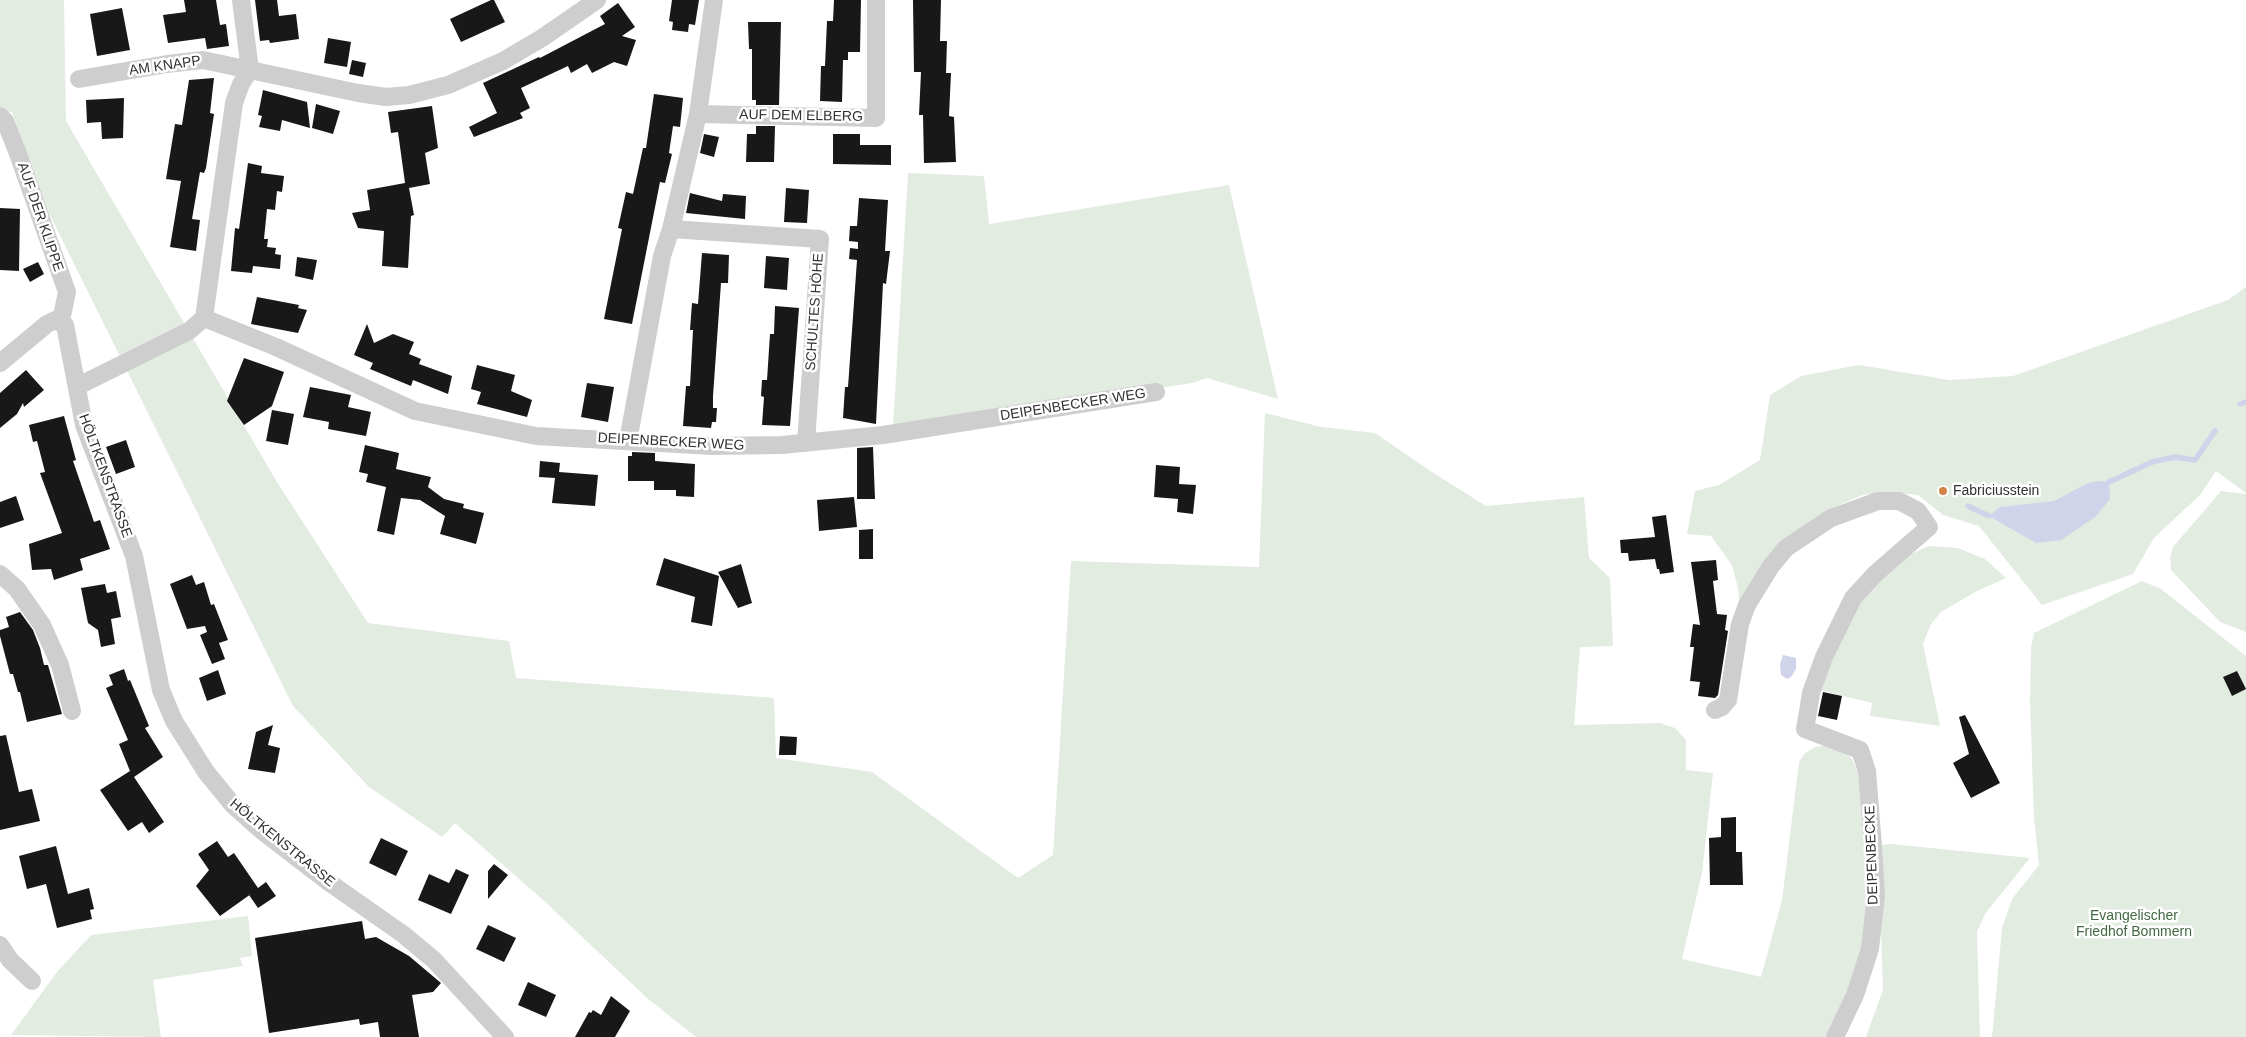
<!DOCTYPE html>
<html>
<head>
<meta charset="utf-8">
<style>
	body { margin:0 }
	canvas { display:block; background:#fff }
</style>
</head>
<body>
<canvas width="2246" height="1037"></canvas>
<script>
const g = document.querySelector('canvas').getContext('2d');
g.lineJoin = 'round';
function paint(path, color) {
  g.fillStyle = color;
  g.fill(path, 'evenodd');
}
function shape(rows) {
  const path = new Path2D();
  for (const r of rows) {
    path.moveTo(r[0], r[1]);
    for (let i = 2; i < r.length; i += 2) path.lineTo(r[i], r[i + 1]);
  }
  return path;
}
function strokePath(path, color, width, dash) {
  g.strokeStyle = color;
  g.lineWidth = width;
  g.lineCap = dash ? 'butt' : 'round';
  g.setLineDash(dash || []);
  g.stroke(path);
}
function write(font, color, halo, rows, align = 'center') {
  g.font = font + ' Helvetica,sans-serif';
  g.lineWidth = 5;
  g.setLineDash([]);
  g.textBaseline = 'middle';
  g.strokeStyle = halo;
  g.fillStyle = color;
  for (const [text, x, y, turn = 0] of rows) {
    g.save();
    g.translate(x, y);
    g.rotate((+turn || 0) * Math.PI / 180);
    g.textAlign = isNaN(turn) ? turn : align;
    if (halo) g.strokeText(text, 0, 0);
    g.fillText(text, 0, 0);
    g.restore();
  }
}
const green = shape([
	[0,0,64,0,66,121,277,482,368,623,509,641,516,678,774,698,776,758,872,772,1018,878,1053,855,1071,561,1259,567,1265,413,1321,427,1375,433,1429,470,1486,506,1584,497,1589,558,1610,578,1613,646,1580,647,1574,725,1660,723,1675,728,1686,740,1686,770,1713,773,1702,873,1682,959,1761,977,1782,900,1799,762,1804,754,1815,747,1836,744,1852,759,1862,781,1870,856,1863,951,1830,1037,696,1037,647,998,542,899,455,823,442,837,369,787,293,706,42,199,12,112,0,111],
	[908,173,984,176,989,224,1229,185,1278,399,1207,378,1192,383,893,428],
	[2246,287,2246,493,2216,471,2200,495,2154,538,2133,574,2042,605,1979,526,1943,515,1918,495,1889,492,1863,495,1827,510,1740,609,1738,588,1732,565,1711,536,1687,534,1695,491,1719,485,1760,460,1770,395,1801,376,1859,365,1949,380,2013,376,2228,300],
	[2221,491,2246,494,2246,632,2220,622,2171,570,2170,557,2173,547],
	[1928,546,1958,548,1985,559,2006,578,1977,591,1941,612,1931,624,1923,644,1940,726,1870,716,1872,703,1819,690,1847,617,1878,579,1911,554],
	[2142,581,2161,589,2246,656,2246,1037,1992,1037,2002,928,2012,899,2039,865,2034,818,2030,702,2031,648,2034,633],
	[1891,844,2030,858,1985,914,1977,932,1980,1037,1866,1037,1883,990,1878,845],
	[248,916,252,956,240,958,243,966,153,980,161,1037,11,1035,57,972,91,935]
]);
const water = shape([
	[2101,481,2109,482,2110,499,2095,517,2061,540,2036,543,1989,516,2000,507,2054,501,2088,483],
	[1783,655,1796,658,1796,669,1791,677,1787,679,1781,675,1780,664]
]);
const stream = shape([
	[2240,404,2246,402],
	[2109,482,2152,462,2175,457,2195,460,2215,431],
	[1968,506,1989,516]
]);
const building = shape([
	[184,0,216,0,220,25,226,24,229,46,207,49,205,38,168,43,163,15,186,12],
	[255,0,277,0,279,16,296,14,299,39,270,43,269,40,260,41],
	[491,0,494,0,505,22,461,42,450,19],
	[672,0,699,0,695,25,689,24,688,32,672,30,673,22,669,21],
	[834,0,861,0,860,52,848,52,848,60,843,60,842,102,820,101,821,66,825,66,827,21,833,21],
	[913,0,941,0,940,41,947,41,946,73,951,73,949,116,954,117,956,162,924,163,923,115,919,115,921,72,914,72],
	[618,3,635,27,622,36,636,40,627,66,614,62,592,73,587,64,571,73,568,66,521,88,530,108,520,113,523,118,474,137,469,127,497,113,483,83,539,57,540,58,605,24,600,16],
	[122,8,130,50,97,56,90,14],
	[748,22,781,22,779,105,756,105,756,100,752,100,752,49,749,49],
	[328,38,351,42,347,67,324,63],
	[352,60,366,63,363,77,349,74],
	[214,78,210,113,214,114,206,168,204,173,200,172,192,219,200,220,196,251,170,247,181,181,166,179,175,124,182,125,189,80],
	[263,90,307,102,310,128,282,120,280,131,259,127,262,116,258,115],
	[654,94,683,98,680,127,673,126,669,153,672,154,665,183,660,182,632,324,604,319,622,229,618,228,626,192,633,194,643,148,646,148],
	[124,98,123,138,102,139,101,122,87,123,86,100],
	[316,104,340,111,333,134,312,128],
	[432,106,438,148,425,153,430,184,409,188,414,215,411,216,408,268,382,266,384,231,358,228,352,213,370,210,367,190,405,183,398,132,391,133,388,112],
	[756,126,775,126,774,162,746,162,747,134,756,134],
	[704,134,719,137,714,157,700,153],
	[833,134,860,134,860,145,891,145,891,165,833,164],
	[248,163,262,166,261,173,284,176,282,192,277,191,275,210,267,209,264,239,268,239,267,247,276,248,275,254,281,255,280,269,253,266,252,273,231,271,235,228,239,229],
	[786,188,809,190,807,223,784,222],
	[690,193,722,201,723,194,746,196,745,219,686,213],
	[859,198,888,200,885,251,890,251,886,284,883,283,876,424,843,418,845,387,848,387,857,260,849,259,850,248,858,249,858,242,849,241,850,226,857,226],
	[0,208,20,209,19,271,0,270],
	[702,253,729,255,728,283,721,283,713,396,713,408,717,408,716,422,712,422,711,428,683,426,686,386,690,386,693,330,690,330,692,303,698,304],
	[766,256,789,258,787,290,764,288],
	[297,257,317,260,313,280,295,276],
	[38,262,44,274,30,282,23,269],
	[257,297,299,305,298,308,307,310,298,333,251,324],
	[775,306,799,308,790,426,762,425,764,397,761,396,762,380,767,380,770,334,774,334],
	[367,324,374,343,393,334,414,342,409,354,421,359,419,364,452,376,448,394,413,380,411,386,370,369,373,363,354,355],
	[244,358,284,372,272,406,244,425,227,401],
	[477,365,515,375,511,391,532,400,527,417,477,404,481,392,471,389],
	[26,370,44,390,24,407,23,403,17,414,0,428,0,393],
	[587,383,614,387,608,422,581,417],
	[310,387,351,395,348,407,371,412,366,436,328,429,329,422,303,417],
	[272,410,294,414,288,445,266,441],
	[64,416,76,460,73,461,94,522,100,520,110,549,80,559,83,570,54,580,51,569,32,570,29,544,62,533,40,473,45,472,37,441,33,442,29,425],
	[126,440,135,467,116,474,106,447],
	[365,445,399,453,396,469,431,477,428,487,444,499,464,504,463,508,484,513,476,544,440,534,445,516,420,500,401,498,394,535,377,531,386,487,366,482,368,474,359,472],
	[873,447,875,499,857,499,857,448],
	[632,452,655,453,655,461,695,464,694,497,676,496,676,490,654,490,654,481,628,481,628,456,632,456],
	[540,461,560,463,559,472,598,475,595,506,552,503,555,478,539,477],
	[1156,465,1180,467,1179,484,1196,485,1193,514,1177,512,1178,499,1154,497],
	[16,496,24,520,0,528,0,502],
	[854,497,857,527,819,531,817,500],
	[1666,515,1674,572,1660,574,1659,569,1657,569,1655,559,1629,561,1628,553,1621,553,1620,540,1655,537,1652,517],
	[873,529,873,559,859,559,859,530],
	[664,558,719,576,712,626,691,622,695,597,656,585],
	[1716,560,1718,580,1713,581,1717,614,1727,615,1725,630,1728,631,1718,695,1715,698,1698,696,1700,682,1690,681,1694,647,1690,647,1693,624,1700,625,1691,562],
	[741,564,752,603,738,608,718,572],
	[192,575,196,585,204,582,211,605,214,604,228,640,219,643,225,659,212,664,200,635,207,632,205,626,187,629,170,584],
	[105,584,107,593,116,591,121,617,111,619,115,644,101,647,98,630,88,623,81,588],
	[20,612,33,630,40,648,44,665,48,665,62,714,27,722,20,692,18,692,13,674,10,674,0,636,0,630,9,627,6,617],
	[124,669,128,681,130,680,149,726,145,728,163,757,134,777,164,822,149,833,142,822,128,831,100,790,130,771,119,744,128,740,106,688,113,685,109,675],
	[218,670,226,694,207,701,199,678],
	[2237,671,2246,689,2232,696,2223,677],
	[1823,692,1842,696,1837,720,1818,716],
	[1965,715,2000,783,1971,798,1953,763,1969,754,1959,717],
	[273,725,268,745,280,748,275,773,248,769,256,732],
	[6,735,19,792,32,789,40,821,0,830,0,736],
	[780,736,797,737,796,755,779,755],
	[1736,817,1736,852,1742,852,1743,885,1710,885,1709,838,1721,837,1721,818],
	[381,838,408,851,396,876,369,863],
	[217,841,228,857,234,853,258,888,266,882,276,896,258,908,249,895,251,894,220,916,196,886,209,870,198,854],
	[56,846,68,894,89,888,94,909,90,910,92,919,57,928,46,884,27,889,19,856],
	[494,864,508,875,488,899,488,871],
	[456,869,469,875,451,914,418,900,429,874,449,883],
	[362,921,365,939,376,937,409,956,441,983,433,992,412,995,419,1037,380,1037,378,1022,360,1025,359,1019,269,1033,255,938],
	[488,925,516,938,504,962,476,949],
	[528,982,556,995,546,1017,518,1005],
	[611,996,630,1011,615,1037,575,1037,589,1012,591,1013,593,1010,601,1015]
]);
const street = shape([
	[241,0,250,70],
	[79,79,167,64,203,60,358,93,386,97,409,95,448,85,503,61,542,38,597,0],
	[698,114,876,118,876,0],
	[0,116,5,121,17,151,67,292,61,321],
	[671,229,698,114,714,0],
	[204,318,276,347,415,411,536,436,712,446,782,445,883,435,1156,392],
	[0,363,47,324,55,320,65,325,84,425,134,556,161,690,174,721,206,772,233,805,261,830,330,883,404,935,434,960,505,1037],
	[78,386,189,331,204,318,234,103,241,84,250,70],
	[628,441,662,256,671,229,820,239,806,443],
	[0,574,17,589,42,625,60,665,72,711],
	[1715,710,1722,707,1728,700,1740,624,1747,605,1771,566,1786,548,1831,518,1878,501,1899,501,1918,511,1929,527,1875,574,1853,598,1824,657,1811,693,1808,712,1805,729,1860,750,1867,771,1873,846,1876,895,1870,949,1855,995,1835,1037],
	[0,945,10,960,32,981]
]);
const markers = [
	[1943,491,5,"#d48348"]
];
const streetNames = [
	["AM KNAPP",165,66,-8],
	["AUF DEM ELBERG",801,116,1],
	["AUF DER KLIPPE",40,217,71],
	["SCHULTES HÖHE",815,312,-86],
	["DEIPENBECKER WEG",1073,405,-9],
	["DEIPENBECKER WEG",671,442,3],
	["HÖLTKENSTRASSE",105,476,70],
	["HÖLTKENSTRASSE",282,843,39],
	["DEIPENBECKE",1872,855,-92]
];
const poiNames = [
	["Fabriciusstein",1953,491]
];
const parkNames = [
	["Evangelischer",2134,916],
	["Friedhof Bommern",2134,932]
];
paint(green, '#e2ece1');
paint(water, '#d0d3ea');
strokePath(stream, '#d0d3ea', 5.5);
paint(building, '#181818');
strokePath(street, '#cecece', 18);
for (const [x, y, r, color] of markers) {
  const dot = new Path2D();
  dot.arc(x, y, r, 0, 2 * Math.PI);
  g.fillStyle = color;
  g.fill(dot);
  strokePath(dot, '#fff', 2);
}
write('14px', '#313131', '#fff', streetNames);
write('14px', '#313131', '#fff', poiNames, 'left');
write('14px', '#436944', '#fff', parkNames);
</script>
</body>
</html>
